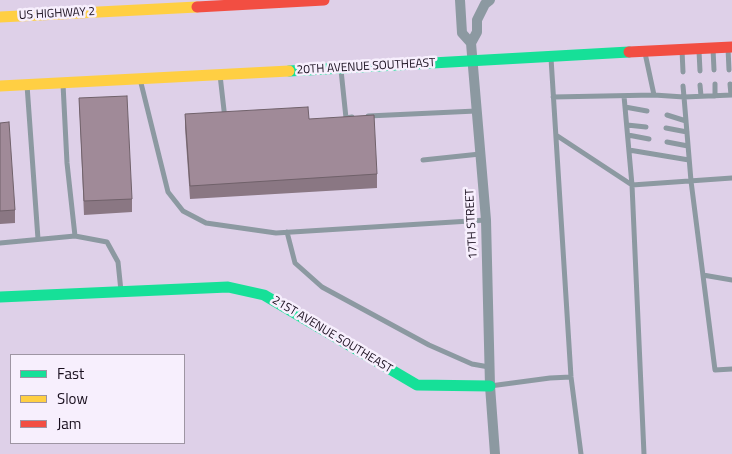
<!DOCTYPE html>
<html>
<head>
<meta charset="utf-8">
<style>
	body { margin:0 }
	#map { position:relative; width:732px; height:454px; overflow:hidden; background:#ded0e8; font-family:"Titillium Web",sans-serif }
	canvas { display:block }
	.legend { position:absolute; left:10px; top:354px; width:175px; height:90px; box-sizing:border-box; background:#f7effd; border:1px solid #9e95a3; margin:0; padding:6px 9px; list-style:none; font-size:15px; color:#180e1d }
	.legend li { display:flex; align-items:center; gap:10px; height:25px }
	.legend b { width:25px; border:1px solid #9e95a3 }
</style>
</head>
<body>
<div id="map">
<canvas width="732" height="454"></canvas>
<ul class="legend">
<li><b style="height:6px;background:#16e098"></b>Fast</li>
<li><b style="height:6px;background:#ffcf43"></b>Slow</li>
<li><b style="height:6px;background:#f24e42"></b>Jam</li>
</ul>
</div>
<script>
const g = document.querySelector('canvas').getContext('2d');
g.lineJoin = 'round';
function shape(rows) {
  const path = new Path2D();
  for (const r of rows) {
    path.moveTo(r[0], r[1]);
    for (let i = 2; i < r.length; i += 2) path.lineTo(r[i], r[i + 1]);
  }
  return path;
}
function strokePath(path, color, width, dash) {
  g.strokeStyle = color;
  g.lineWidth = width;
  g.lineCap = dash ? 'butt' : 'round';
  g.setLineDash(dash || []);
  g.stroke(path);
}
function paint(path, color) {
  g.fillStyle = color;
  g.fill(path, 'evenodd');
}
function write(font, color, halo, rows, align = 'center') {
  g.font = font + ' "Titillium Web",sans-serif';
  g.lineWidth = 5;
  g.setLineDash([]);
  g.textBaseline = 'middle';
  g.strokeStyle = halo;
  g.fillStyle = color;
  for (const [text, x, y, turn = 0] of rows) {
    g.save();
    g.translate(x, y);
    g.rotate((+turn || 0) * Math.PI / 180);
    g.textAlign = isNaN(turn) ? turn : align;
    if (halo) g.strokeText(text, 0, 0);
    g.fillText(text, 0, 0);
    g.restore();
  }
}
const lane = shape([
	[728,48,729,70],
	[713,49,714,70],
	[682,50,683,72],
	[699,51,700,71],
	[645,53,654,95,684,97,683,86],
	[551,58,571,377,581,454],
	[341,70,346,118,352,117],
	[220,75,225,119],
	[140,79,168,192,183,211,206,223,276,233,486,220],
	[715,84,715,96],
	[730,84,731,95],
	[27,85,38,239],
	[700,85,701,96],
	[732,95,684,97,691,181,715,370,732,369],
	[624,96,632,185,732,178],
	[553,97,654,95],
	[625,107,647,111],
	[667,115,686,121],
	[368,116,476,111],
	[627,125,646,127],
	[666,128,687,132],
	[556,135,632,185,644,454],
	[628,135,649,139],
	[667,142,688,146],
	[629,150,689,160],
	[423,160,480,154],
	[287,232,295,263,322,287,429,345,472,364,489,367],
	[75,236,107,242,118,262,121,291],
	[0,243,75,236,67,163,63,84],
	[703,275,732,280],
	[490,386,550,378,571,377]
]);
const street = shape([
	[460,0,462,33,471,43,486,220,490,386,495,454],
	[471,43,477,32,477,20,485,4,490,0]
]);
const fast = shape([
	[289,71,629,52],
	[0,297,228,287,264,295,417,385,490,386]
]);
const slow = shape([
	[0,17,197,7],
	[0,86,289,71]
]);
const jam = shape([
	[197,7,324,0],
	[629,52,732,47]
]);
const wall = shape([
	[79,98,132,199,132,212,84,215],
	[185,114,309,119,377,174,377,188,190,199,185,128],
	[0,123,15,210,15,223,0,224]
]);
const building = shape([
	[127,96,132,199,84,201,79,98,127,96],
	[308,107,309,119,374,115,377,174,190,186,185,114,308,107],
	[9,122,15,210,0,211,0,123,9,122]
]);
const streetNames = [
	["US HIGHWAY 2",57,14,-3],
	["20TH AVENUE SOUTHEAST",366,67,-3],
	["17TH STREET",472,224,-93],
	["21ST AVENUE SOUTHEAST",332,335,31]
];
strokePath(lane, '#8c99a1', 5);
strokePath(street, '#8c99a1', 10);
strokePath(fast, '#16e098', 11);
strokePath(slow, '#ffcf43', 11);
strokePath(jam, '#f24e42', 11);
paint(wall, '#8a7783');
paint(building, '#a08a98');
strokePath(building, '#70616a', 1);
write('12px', '#180e1d', '#f7effd', streetNames);
</script>
</body>
</html>
